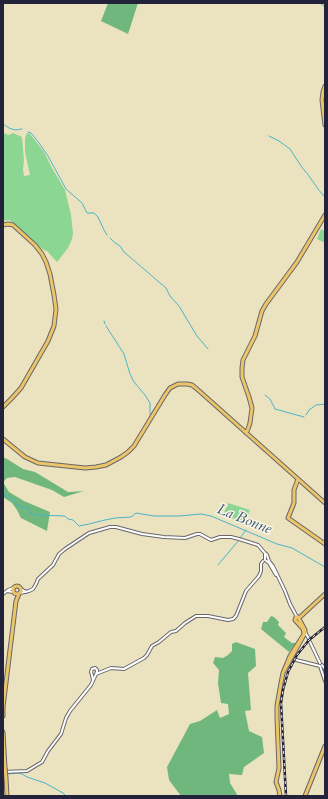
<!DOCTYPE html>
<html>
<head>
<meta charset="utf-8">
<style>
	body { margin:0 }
	#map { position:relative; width:328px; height:799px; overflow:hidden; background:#ebe3c0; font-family:Cardo,serif }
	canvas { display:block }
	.frame { position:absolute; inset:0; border:4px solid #22223b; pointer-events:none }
</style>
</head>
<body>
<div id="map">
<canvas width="328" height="799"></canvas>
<div class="frame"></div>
</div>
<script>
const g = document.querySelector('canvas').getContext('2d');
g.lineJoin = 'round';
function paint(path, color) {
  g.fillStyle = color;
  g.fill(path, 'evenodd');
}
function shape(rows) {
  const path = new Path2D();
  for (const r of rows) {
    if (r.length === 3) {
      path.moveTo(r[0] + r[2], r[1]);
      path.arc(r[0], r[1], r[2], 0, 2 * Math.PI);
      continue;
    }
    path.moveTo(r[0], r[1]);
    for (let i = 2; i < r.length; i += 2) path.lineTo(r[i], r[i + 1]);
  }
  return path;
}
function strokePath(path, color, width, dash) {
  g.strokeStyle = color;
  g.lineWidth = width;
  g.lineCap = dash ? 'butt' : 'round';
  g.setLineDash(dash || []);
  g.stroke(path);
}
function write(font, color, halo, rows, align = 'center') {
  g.font = font + ' Cardo,serif';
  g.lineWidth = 3;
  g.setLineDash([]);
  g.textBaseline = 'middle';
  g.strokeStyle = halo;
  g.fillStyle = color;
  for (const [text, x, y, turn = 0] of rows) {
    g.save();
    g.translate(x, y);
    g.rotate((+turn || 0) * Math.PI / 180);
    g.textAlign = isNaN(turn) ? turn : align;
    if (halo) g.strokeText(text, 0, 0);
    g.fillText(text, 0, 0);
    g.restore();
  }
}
const green = shape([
	[3,133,9,135,13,133,22,137,24,160,23,170,24,176,30,175,25,152,25,138,27,133,30,134,44,152,52,168,65,190,71,215,73,233,72,239,68,248,57,262,47,251,42,249,18,227,9,220,3,221],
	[321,229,325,231,325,243,317,239],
	[228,503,250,510,245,523,223,515]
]);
const forest = shape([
	[108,3,138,3,128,34,101,21],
	[3,457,7,459,23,469,35,472,68,492,84,491,64,497,52,490,15,477,7,478,3,482,9,492,24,501,50,512,47,531,21,518,17,510,12,503,3,497],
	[271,616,274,617,279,622,278,625,286,633,284,637,292,643,296,643,289,652,261,629,263,622,267,622],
	[236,642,255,649,256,666,248,673,251,710,245,711,249,731,262,737,264,753,244,767,242,775,229,774,230,783,238,796,181,796,169,780,167,767,190,724,200,721,217,710,220,718,229,714,228,704,221,703,218,683,219,670,213,663,215,657,223,658,228,655,232,651,232,644]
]);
const stream = shape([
	[320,3,325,7],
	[3,124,9,128,15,130,22,129],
	[28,132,31,133,39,143,48,156,66,189,82,203,87,213,94,213,98,217,104,230,107,235],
	[269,136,279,141,290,149,301,166,309,176,318,189,323,195,325,196],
	[110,238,114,242,120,246,124,252,166,288,170,296,179,306,197,336,208,349],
	[104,321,105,324],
	[106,326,124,354,130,374,134,382,145,395,150,403,150,415],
	[265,395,270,399,275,409,304,417],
	[306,415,309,410,316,405,325,404],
	[3,494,13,499,17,505,29,509,30,513,34,515,65,516,68,519,73,520,79,526,89,524,105,520,115,518,131,517,136,513,154,516,179,516,201,514,211,516,277,544,292,548,325,567],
	[240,538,246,530],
	[218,565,239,540],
	[7,774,18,773,22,774,27,777,45,783,63,793,66,796]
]);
const minor = shape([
	[265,553,267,555,269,561,273,566,285,591,290,604,297,617],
	[265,554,265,560,269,563,276,575],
	[21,589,26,592],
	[7,591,13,592],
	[20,593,29,591,33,589,36,584,38,579,53,565,59,554,65,549,89,533,110,527,116,527,142,534,164,537,185,538,197,534,200,534,211,540,220,537,231,537,239,539,258,545,264,552],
	[3,594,8,590,13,588],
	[305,632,309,639],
	[310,642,320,663],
	[296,660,320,666],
	[322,665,325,669],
	[320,666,325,681],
	[96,674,111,668,124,669,144,658,147,655,152,646,159,642,171,632,176,631,185,623,196,616,208,616,228,620,233,619,236,616,246,591,259,576,261,571,261,564,263,561],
	[3,772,27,771,42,762,48,751,61,734,66,718,70,711,91,685,97,672,97,670,95,668,92,669,91,672,92,675,93,680]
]);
const major = shape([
	[325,86,323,92,322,100,325,125],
	[3,225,8,224,13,225,35,245,42,254,46,262,50,274,54,295,56,309,54,326,48,341,21,388,12,398,3,407],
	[246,433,248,429,250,423,252,408,249,397,242,377,242,368,243,360,255,336,262,311,266,304,297,262,325,215],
	[3,439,25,457,38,463,85,468,96,467,106,465,121,457,128,452,134,446,165,395,170,388,178,384,187,384,192,385,197,389,325,503],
	[298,479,294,490,294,503,288,518,325,544],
	[17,590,4],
	[299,618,325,594],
	[3,716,3,707,16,601,19,594],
	[3,732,5,768],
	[6,778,7,796],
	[280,796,279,790,276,782,279,768,277,718,277,706,281,683,283,673,290,656,304,634,303,629,295,620,296,617,298,617,305,630,305,633,284,671],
	[305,796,325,746]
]);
const rail = shape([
	[286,796,281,703,283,690,288,672,297,655,309,640,325,627]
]);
const majorBridge = shape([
	[5,768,6,778]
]);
const waterNames = [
	["La Bonne",244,520,22]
];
paint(green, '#8bd693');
paint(forest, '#70b77d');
strokePath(stream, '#4ab4c8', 1);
strokePath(minor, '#68666a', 4);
strokePath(major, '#68666a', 5);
strokePath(minor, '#fff', 2);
strokePath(major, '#edc569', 3);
strokePath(rail, '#22223b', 2.5);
strokePath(rail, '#fcf5e5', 1, [3]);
strokePath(majorBridge, '#68666a', 5, []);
strokePath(majorBridge, '#edc569', 3);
write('italic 15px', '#325c73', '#fcf5e5', waterNames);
</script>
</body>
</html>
